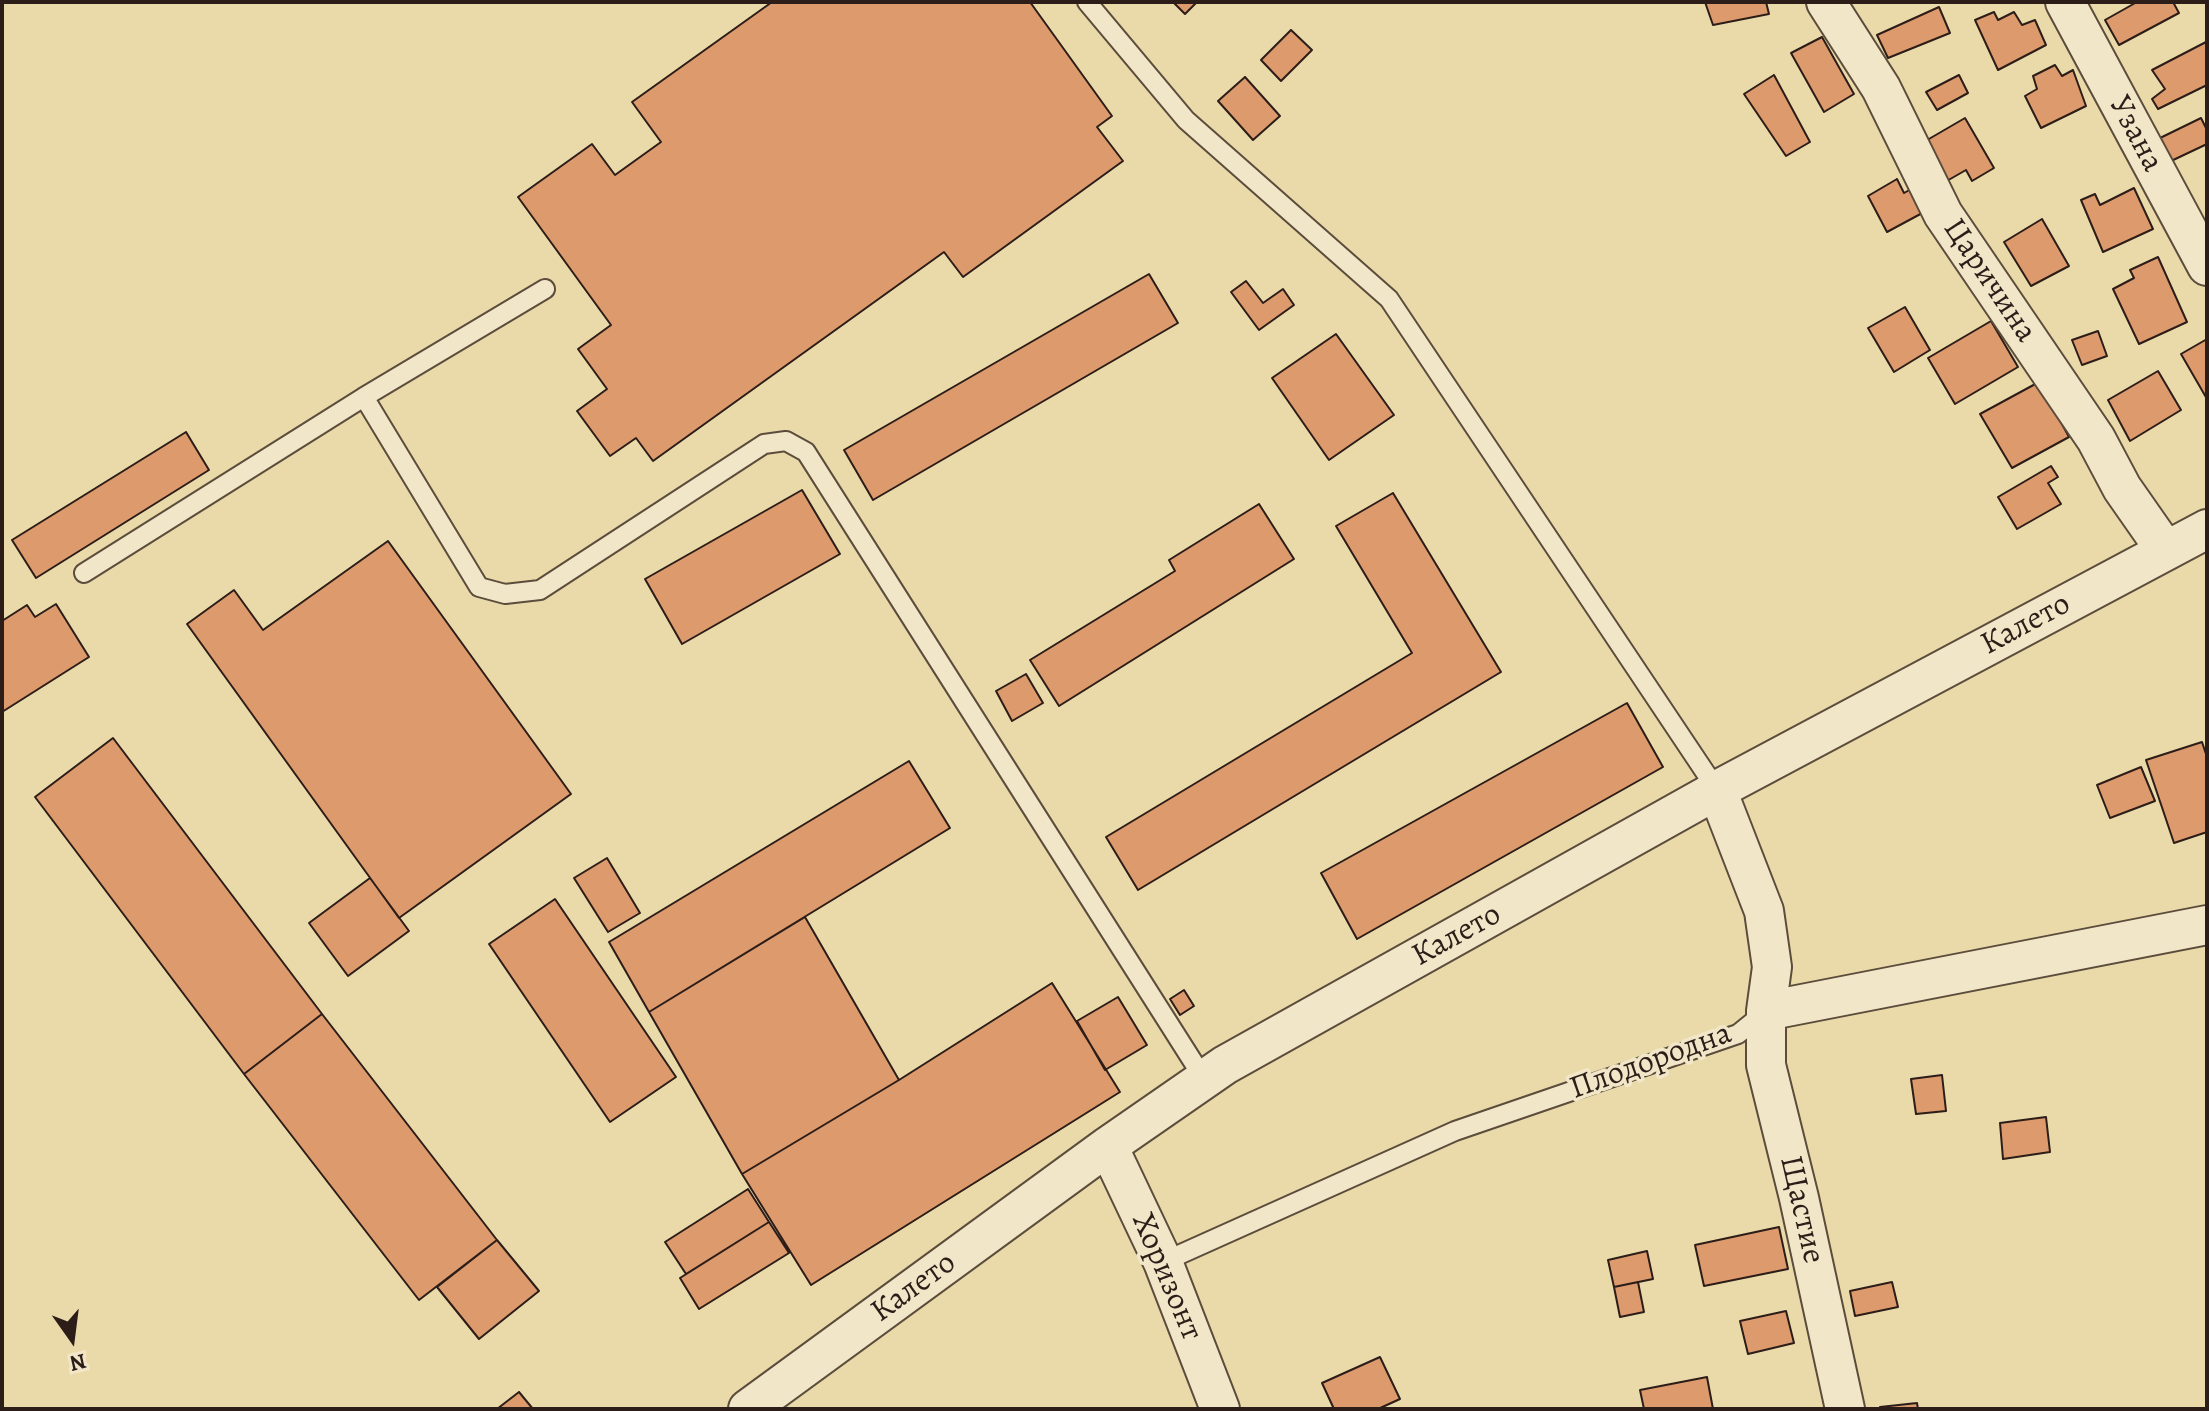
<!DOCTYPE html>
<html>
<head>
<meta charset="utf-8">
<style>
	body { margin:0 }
	#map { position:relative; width:2209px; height:1411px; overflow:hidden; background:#eadaaa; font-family:Alegreya,serif }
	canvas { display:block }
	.frame { position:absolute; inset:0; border:4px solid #2c1d18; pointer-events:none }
	.north { position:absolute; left:32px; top:1299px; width:80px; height:80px; -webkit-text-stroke:6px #f1e7c8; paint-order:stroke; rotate:166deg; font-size:22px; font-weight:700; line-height:32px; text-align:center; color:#2c1d18 }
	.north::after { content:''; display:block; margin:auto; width:28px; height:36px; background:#2c1d18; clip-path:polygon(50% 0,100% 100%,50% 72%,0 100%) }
</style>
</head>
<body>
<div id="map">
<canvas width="2209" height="1411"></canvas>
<div class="frame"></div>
<div class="north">N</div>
</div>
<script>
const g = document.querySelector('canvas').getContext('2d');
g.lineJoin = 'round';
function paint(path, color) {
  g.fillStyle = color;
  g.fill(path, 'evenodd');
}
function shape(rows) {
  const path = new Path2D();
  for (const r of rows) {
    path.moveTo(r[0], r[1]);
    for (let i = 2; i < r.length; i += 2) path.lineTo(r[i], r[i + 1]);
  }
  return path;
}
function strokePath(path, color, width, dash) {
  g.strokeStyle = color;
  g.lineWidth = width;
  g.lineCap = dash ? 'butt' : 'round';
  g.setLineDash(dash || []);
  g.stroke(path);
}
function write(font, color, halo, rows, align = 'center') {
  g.font = font + ' Alegreya,serif';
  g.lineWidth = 7;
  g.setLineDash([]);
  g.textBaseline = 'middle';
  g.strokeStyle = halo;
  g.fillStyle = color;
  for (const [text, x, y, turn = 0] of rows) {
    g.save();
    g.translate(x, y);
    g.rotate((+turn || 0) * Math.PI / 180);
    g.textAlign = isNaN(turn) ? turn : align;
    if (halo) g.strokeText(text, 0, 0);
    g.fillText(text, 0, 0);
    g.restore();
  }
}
const building = shape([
	[772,2,1030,2,1112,116,1097,127,1123,161,963,277,944,252,653,461,636,438,610,456,577,411,607,389,578,349,611,325,518,197,592,144,615,175,661,142,632,102,772,2],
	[1173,2,1197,2,1185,14,1173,2],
	[1705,2,1766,2,1769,14,1713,25,1705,2],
	[2137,2,2173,2,2179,13,2119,45,2105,20,2137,2],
	[1939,7,1950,33,1888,58,1877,35,1939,7],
	[1994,12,1998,20,2014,12,2022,25,2035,20,2046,45,1998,70,1975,20,1994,12],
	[1291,30,1312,50,1281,81,1261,60,1291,30],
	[1822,37,1854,94,1824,112,1791,53,1822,37],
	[2206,42,2207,85,2158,109,2152,99,2165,89,2152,70,2206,42],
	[2055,65,2062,76,2073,70,2086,106,2041,128,2025,96,2037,89,2033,76,2055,65],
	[1774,75,1810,142,1786,156,1744,94,1774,75],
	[1959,75,1968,93,1937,110,1926,92,1959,75],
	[1245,77,1280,116,1253,140,1218,101,1245,77],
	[1965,118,1994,168,1972,181,1966,170,1945,182,1922,143,1965,118],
	[2201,118,2207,130,2207,144,2169,162,2158,139,2201,118],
	[1897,179,1904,193,1913,188,1926,211,1887,232,1868,196,1897,179],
	[2134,188,2153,229,2103,252,2081,200,2095,194,2100,205,2134,188],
	[2042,219,2069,266,2031,286,2004,242,2042,219],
	[2158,257,2187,322,2139,344,2113,289,2134,278,2130,270,2158,257],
	[1149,274,1178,323,873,500,844,450,1149,274],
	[1246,281,1263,303,1283,289,1294,305,1259,330,1231,292,1246,281],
	[1905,307,1930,350,1894,372,1868,328,1905,307],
	[1991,321,2018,367,1955,404,1928,358,1991,321],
	[2098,331,2107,356,2082,365,2072,340,2098,331],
	[1336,334,1394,415,1329,460,1272,378,1336,334],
	[2207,339,2207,399,2181,354,2207,339],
	[2158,371,2181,410,2130,441,2108,400,2158,371],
	[2039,382,2069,437,2012,468,1980,414,2039,382],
	[186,432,209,470,36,578,12,540,186,432],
	[2051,466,2058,477,2048,483,2061,504,2017,529,1998,497,2051,466],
	[802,490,840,554,682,644,645,579,802,490],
	[1393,493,1501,672,1138,890,1106,837,1412,653,1336,526,1393,493],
	[1259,504,1294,559,1059,706,1030,660,1175,571,1169,560,1259,504],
	[388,541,571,794,399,918,187,624,234,590,263,630,388,541],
	[56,604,89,657,2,712,2,621,27,605,35,617,56,604],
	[1026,674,1043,703,1012,721,996,691,1026,674],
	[1627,703,1663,767,1357,939,1321,873,1627,703],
	[113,738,322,1014,244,1074,35,797,113,738],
	[2202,742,2207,757,2207,832,2174,843,2146,760,2202,742],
	[909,761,950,828,649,1012,609,942,909,761],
	[2141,767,2155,801,2110,818,2097,785,2141,767],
	[607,858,640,913,608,932,574,878,607,858],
	[370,878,409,931,348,976,309,923,370,878],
	[555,899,676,1077,610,1122,489,944,555,899],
	[805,917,899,1080,742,1174,649,1012,805,917],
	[1052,983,1120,1092,811,1285,742,1174,899,1080,1052,983],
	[1184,990,1194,1006,1180,1015,1170,999,1184,990],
	[1118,997,1147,1045,1105,1070,1077,1021,1118,997],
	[322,1014,497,1240,419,1300,244,1074,322,1014],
	[1942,1075,1946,1111,1916,1114,1911,1079,1942,1075],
	[2046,1117,2050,1152,2003,1159,2000,1123,2046,1117],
	[748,1189,769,1222,686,1274,665,1242,748,1189],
	[769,1222,789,1253,699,1309,680,1278,769,1222],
	[1779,1227,1788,1269,1704,1286,1695,1245,1779,1227],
	[497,1240,539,1291,479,1339,437,1287,497,1240],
	[1647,1251,1653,1279,1614,1287,1608,1260,1647,1251],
	[1638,1282,1644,1312,1620,1317,1614,1287,1638,1282],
	[1892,1282,1898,1307,1855,1316,1850,1291,1892,1282],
	[1786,1311,1794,1343,1748,1354,1740,1321,1786,1311],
	[1380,1357,1400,1399,1378,1409,1334,1409,1322,1383,1380,1357],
	[1707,1377,1713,1409,1644,1409,1640,1390,1707,1377],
	[519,1392,533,1409,497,1409,519,1392],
	[1917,1403,1918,1409,1880,1409,1880,1407,1917,1403]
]);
const service = shape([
	[1087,2,1186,120,1389,299,1717,790],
	[364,397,479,587,505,594,540,590,764,444,786,441,806,452,1204,1079],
	[84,573,364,397,545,289],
	[1163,1262,1455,1131,1738,1034,1764,1013]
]);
const minor = shape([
	[1826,2,1881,88,1943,214,2096,439,2122,488,2166,551],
	[2065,2,2207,266],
	[1717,790,1764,911,1772,967,1766,1011,1766,1065,1799,1198,1845,1409],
	[1766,1011,2207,925],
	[1108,1146,1163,1262,1220,1409],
	[748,1409,1108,1146,1225,1065,1717,790,2207,529]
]);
const streetNames = [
	["Узана",2135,134,62],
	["Царичина",1989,281,56],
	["Калето",2026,625,-28],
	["Калето",1457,936,-29],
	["Плодородна",1651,1062,-20],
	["Щастие",1801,1210,77],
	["Хоризонт",1166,1277,67],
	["Калето",914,1288,-36]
];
paint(building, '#dd9a6d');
strokePath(building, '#2c1d18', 2);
strokePath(service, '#5c4c3c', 22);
strokePath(minor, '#5c4c3c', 42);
strokePath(service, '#f1e7c8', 18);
strokePath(minor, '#f1e7c8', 38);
write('32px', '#2c1d18', '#f1e7c8', streetNames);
</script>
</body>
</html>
